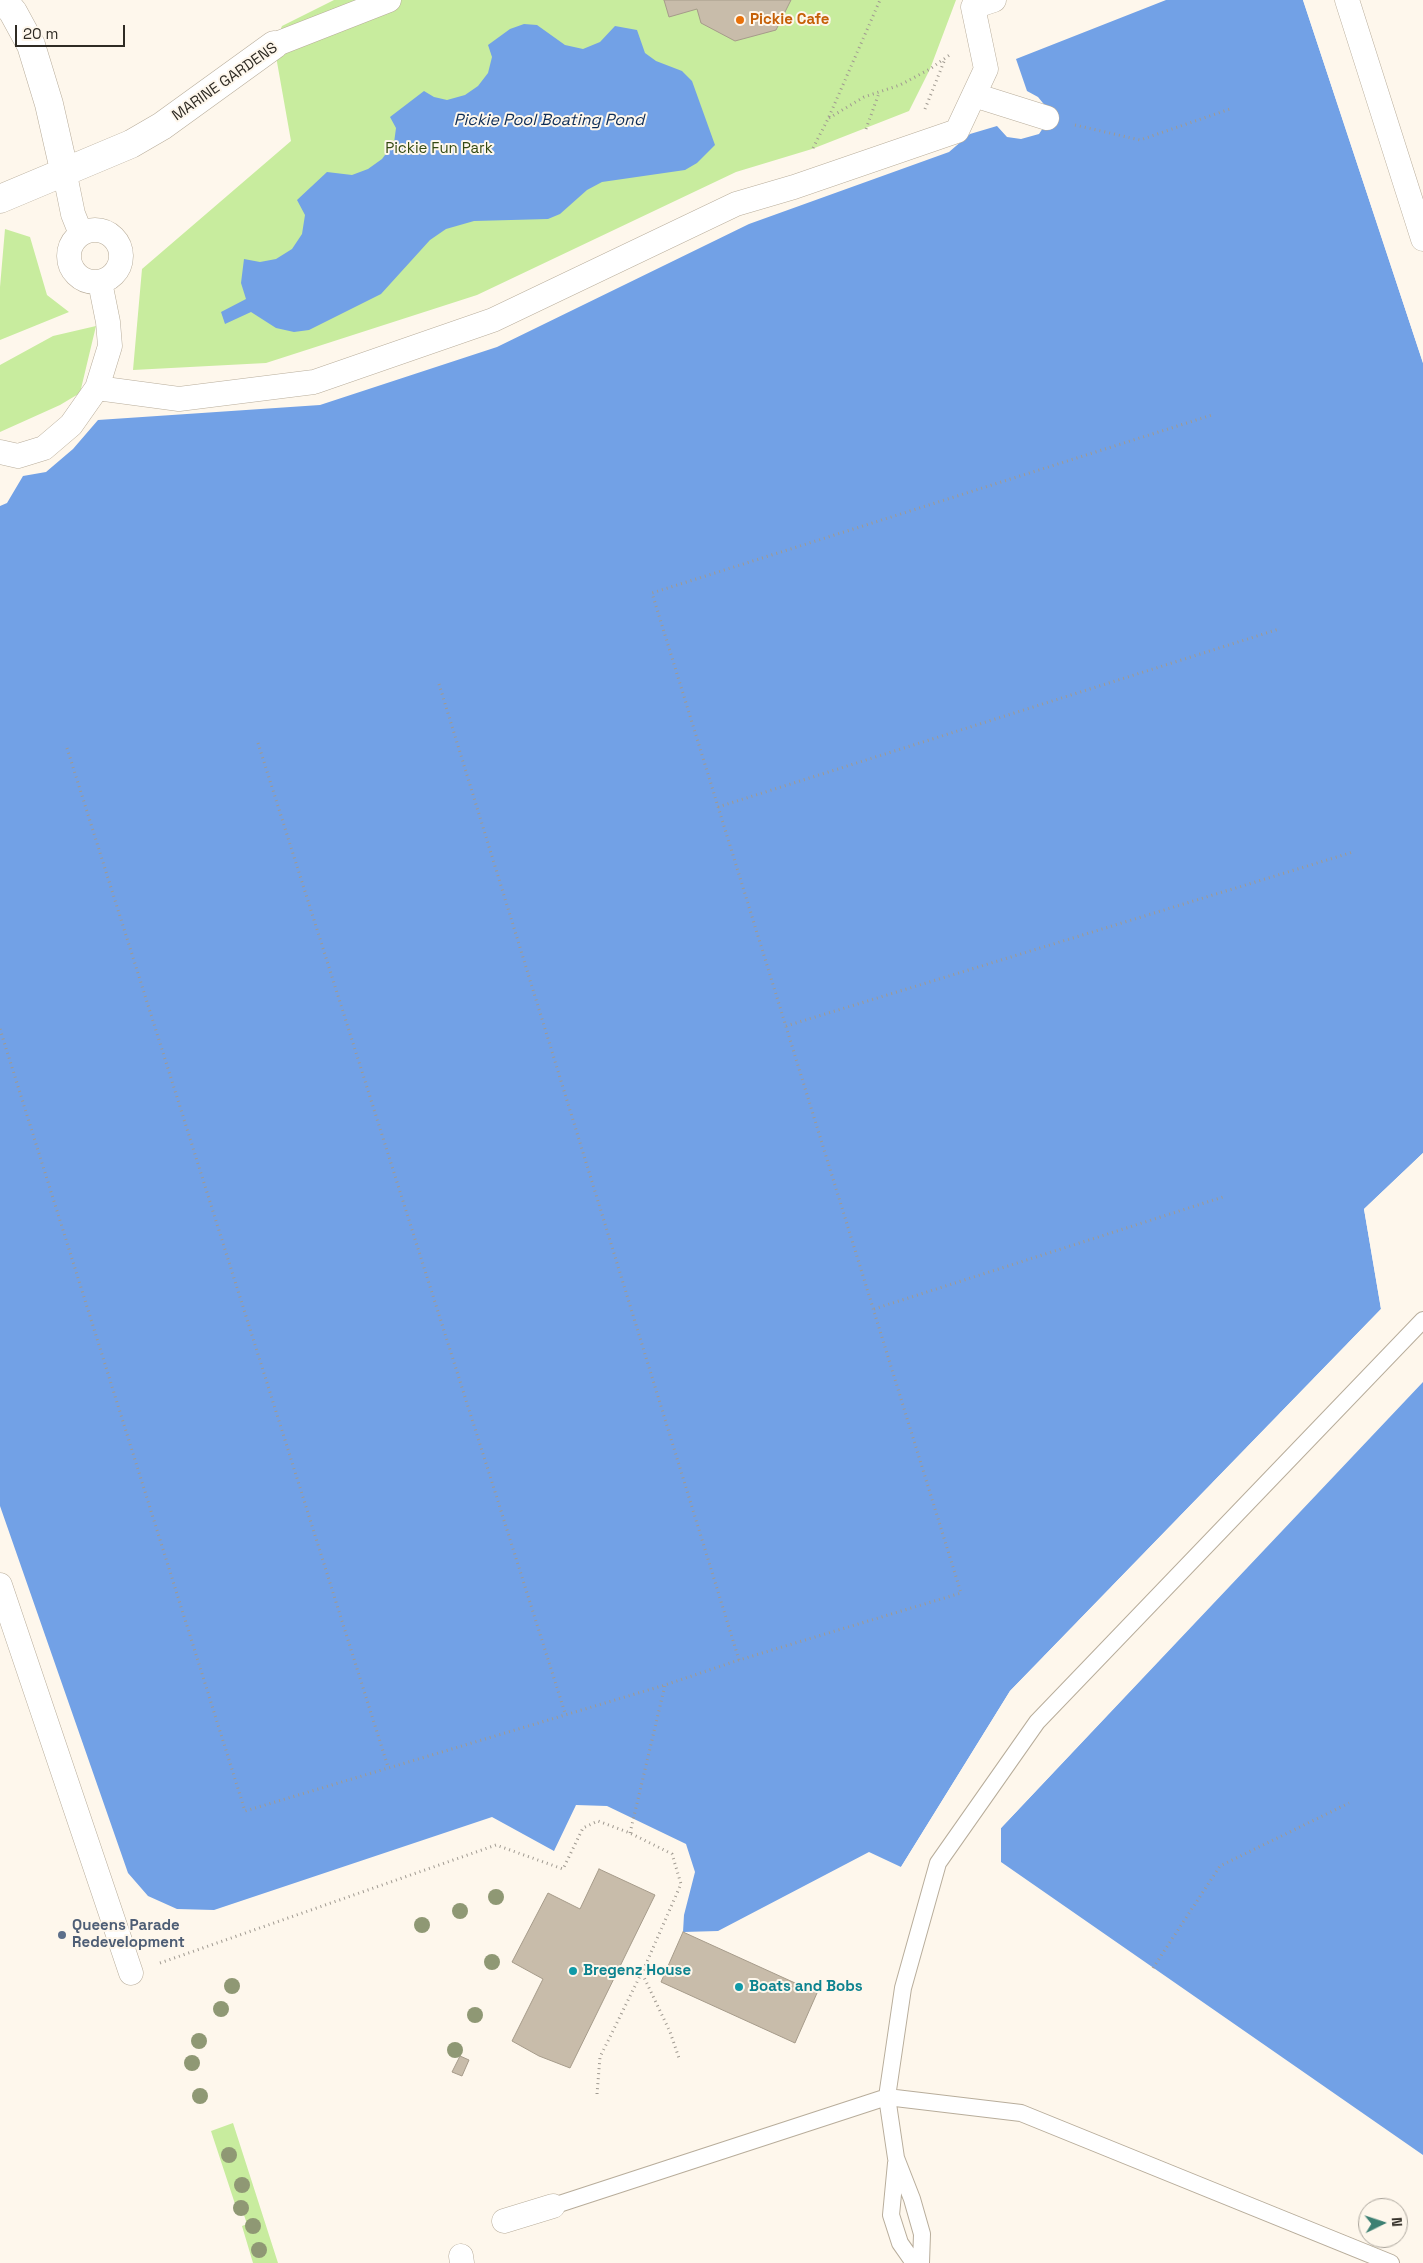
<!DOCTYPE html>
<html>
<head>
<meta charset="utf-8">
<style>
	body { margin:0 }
	#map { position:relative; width:1423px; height:2263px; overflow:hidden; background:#fef7ec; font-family:"Space Grotesk",sans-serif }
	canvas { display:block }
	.north { position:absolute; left:1358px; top:2198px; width:50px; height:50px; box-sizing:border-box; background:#fef7ec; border:1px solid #aba59c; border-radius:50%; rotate:86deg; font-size:14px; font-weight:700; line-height:20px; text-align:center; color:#2f2b24 }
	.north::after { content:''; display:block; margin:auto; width:18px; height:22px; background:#3d8073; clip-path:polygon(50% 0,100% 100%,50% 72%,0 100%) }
	.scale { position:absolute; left:15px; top:25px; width:110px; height:22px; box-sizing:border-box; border:2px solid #2f2b24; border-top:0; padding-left:6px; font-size:15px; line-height:18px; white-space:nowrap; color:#2f2b24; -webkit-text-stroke:4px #fef7ec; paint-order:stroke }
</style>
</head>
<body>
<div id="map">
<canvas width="1423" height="2263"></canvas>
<div class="north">N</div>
<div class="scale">20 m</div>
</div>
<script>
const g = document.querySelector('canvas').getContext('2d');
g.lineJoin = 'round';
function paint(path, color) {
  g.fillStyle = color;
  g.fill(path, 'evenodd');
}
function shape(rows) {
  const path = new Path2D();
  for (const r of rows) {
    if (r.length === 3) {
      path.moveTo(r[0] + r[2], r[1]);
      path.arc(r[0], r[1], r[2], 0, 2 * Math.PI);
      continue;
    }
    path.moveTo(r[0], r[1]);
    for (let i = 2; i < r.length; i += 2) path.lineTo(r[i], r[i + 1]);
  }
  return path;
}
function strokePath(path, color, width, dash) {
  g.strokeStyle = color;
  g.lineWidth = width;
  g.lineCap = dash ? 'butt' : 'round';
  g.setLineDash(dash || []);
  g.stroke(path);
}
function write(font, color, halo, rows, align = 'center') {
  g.font = font + ' "Space Grotesk",sans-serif';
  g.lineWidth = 4;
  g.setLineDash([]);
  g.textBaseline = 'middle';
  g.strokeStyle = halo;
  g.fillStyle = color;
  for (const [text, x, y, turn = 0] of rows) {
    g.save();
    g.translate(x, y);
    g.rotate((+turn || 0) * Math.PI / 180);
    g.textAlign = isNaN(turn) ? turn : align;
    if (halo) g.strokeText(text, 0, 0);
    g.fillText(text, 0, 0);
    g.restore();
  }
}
const green = shape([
	[334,0,956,0,930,69,909,111,812,149,736,172,477,295,266,363,133,370,142,269,291,141,274,45,282,26],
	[5,229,30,237,47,295,69,312,0,340,0,287],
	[96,326,80,393,60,405,0,432,0,365,53,336],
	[233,2123,278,2263,253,2263,242,2226,247,2224,242,2209,237,2210,211,2131]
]);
const water = shape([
	[1166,0,1303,0,1423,363,1423,1153,1364,1209,1381,1309,1010,1691,901,1867,869,1852,718,1931,683,1932,684,1915,695,1872,686,1844,607,1806,576,1805,554,1851,492,1817,214,1910,177,1909,148,1896,128,1873,0,1506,0,506,7,503,23,476,46,472,73,449,98,420,320,405,497,347,749,224,949,152,970,134,997,126,1007,137,1021,139,1039,134,1047,122,1047,108,1038,97,1027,91,1016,59],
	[524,24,537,25,565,45,583,49,600,42,615,26,637,30,645,53,656,61,682,71,692,81,715,145,697,163,685,170,602,182,587,190,560,214,548,219,474,221,446,229,430,240,381,294,309,330,294,332,276,328,251,312,225,324,221,312,246,299,241,283,244,259,260,262,276,259,292,249,302,234,305,215,297,200,327,172,352,175,368,169,382,159,394,143,396,128,390,117,424,91,434,97,447,100,465,95,478,86,488,73,492,57,488,45,510,29],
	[1423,1382,1423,2155,1001,1862,1001,1828]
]);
const pier = shape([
	[1303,0,1305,0,1423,355,1423,363],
	[1423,1153,1423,1156,1366,1210,1383,1310,1012,1693,904,1867,901,1867,1010,1691,1381,1309,1364,1209],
	[1423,1380,1001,1828,1001,1862,998,1862,1000,1827]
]);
const building = shape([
	[664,0,791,0,776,30,735,41,701,23,697,9,669,17,664,0],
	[599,1869,655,1895,570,2068,539,2056,512,2041,543,1979,512,1962,548,1893,580,1909,599,1869],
	[683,1932,817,1993,795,2043,661,1982,683,1932],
	[460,2056,469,2060,462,2076,452,2072,460,2056]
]);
const path = shape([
	[925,109,945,59],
	[829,118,864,97,900,85,930,69,951,54],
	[1075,125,1140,140,1230,109],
	[866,129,879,93],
	[813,148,828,119,880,0],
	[439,684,739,1660],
	[258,743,565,1713],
	[67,748,388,1767],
	[718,807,1279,629],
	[786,1026,1353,852],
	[0,1029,245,1811,665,1685,739,1660,961,1593,652,593,1212,415],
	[874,1309,1226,1196],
	[630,1833,665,1685],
	[160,1963,496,1845,563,1869,583,1828,598,1821,630,1833,672,1854,681,1884,642,1973,670,2032,679,2058],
	[1153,1968,1220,1866,1349,1803],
	[597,2094,600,2057,641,1974]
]);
const service = shape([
	[896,2163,891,2215,900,2243,914,2263],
	[553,2206,887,2097,1021,2113,1391,2263],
	[921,2263,922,2234,912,2199,896,2158,887,2097,903,1988,938,1863,1037,1722,1423,1320]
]);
const pedestrian = shape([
	[1347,0,1423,239],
	[274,45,389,0],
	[974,95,1047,118],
	[64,170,73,214,81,234],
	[95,256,26],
	[97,388,179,399,314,382,493,320,736,204,794,187,957,131,986,69,973,7,994,0],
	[0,452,18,456,44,448,71,425,97,388,110,346,108,322,100,282],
	[0,1585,131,1973],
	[504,2221,553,2206],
	[461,2256,462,2263]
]);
const minor = shape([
	[3,0,13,12,31,45,49,104,64,170],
	[0,199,131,144,162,126,274,45]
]);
const trees = [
	[496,1897],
	[460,1911],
	[422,1925],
	[492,1962],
	[232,1986],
	[221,2009],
	[475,2015],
	[199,2041],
	[455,2050],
	[192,2063],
	[200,2096],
	[229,2155],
	[242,2185],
	[241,2208],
	[253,2226],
	[259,2250]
];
const markers = [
	[740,20,5,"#e8710a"],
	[62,1935,5,"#5c6f8a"],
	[573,1971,5,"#0f9aa8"],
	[739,1987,5,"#0f9aa8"]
];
const foodNames = [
	["Pickie Cafe",750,20]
];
const streetNames = [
	["MARINE GARDENS",225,82,-35]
];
const parkNames = [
	["Pickie Fun Park",439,149]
];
const serviceNames = [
	["Queens Parade",72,1926],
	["Redevelopment",72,1943]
];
const cultureNames = [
	["Bregenz House",583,1971],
	["Boats and Bobs",749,1987]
];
const waterNames = [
	["Pickie Pool Boating Pond",549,121]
];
paint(green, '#c8ec9e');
paint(water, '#72a1e6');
paint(pier, '#fef7ec');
paint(building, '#c8bcaa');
strokePath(building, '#a69b8a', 1);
strokePath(service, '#b8ad9b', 18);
strokePath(pedestrian, '#b8ad9b', 25);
strokePath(minor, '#b8ad9b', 29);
strokePath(path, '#a09a91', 3, [1, 4]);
strokePath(service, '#fff', 16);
strokePath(pedestrian, '#fff', 24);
strokePath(minor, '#fff', 28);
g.fillStyle = '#8f9874';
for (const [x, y] of trees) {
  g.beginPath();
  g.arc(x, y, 8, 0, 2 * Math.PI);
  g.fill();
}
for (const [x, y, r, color] of markers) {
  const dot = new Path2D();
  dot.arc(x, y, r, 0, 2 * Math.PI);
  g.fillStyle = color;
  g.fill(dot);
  strokePath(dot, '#fef7ec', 2);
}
write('bold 15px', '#c56008', '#fef7ec', foodNames, 'left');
write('15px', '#2f2b24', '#fef7ec', streetNames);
write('15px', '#344a11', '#fef7ec', parkNames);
write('bold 15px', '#4e5e75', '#fef7ec', serviceNames, 'left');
write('bold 15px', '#0d838f', '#fef7ec', cultureNames, 'left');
write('italic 16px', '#0d2d58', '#fef7ec', waterNames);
</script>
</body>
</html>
